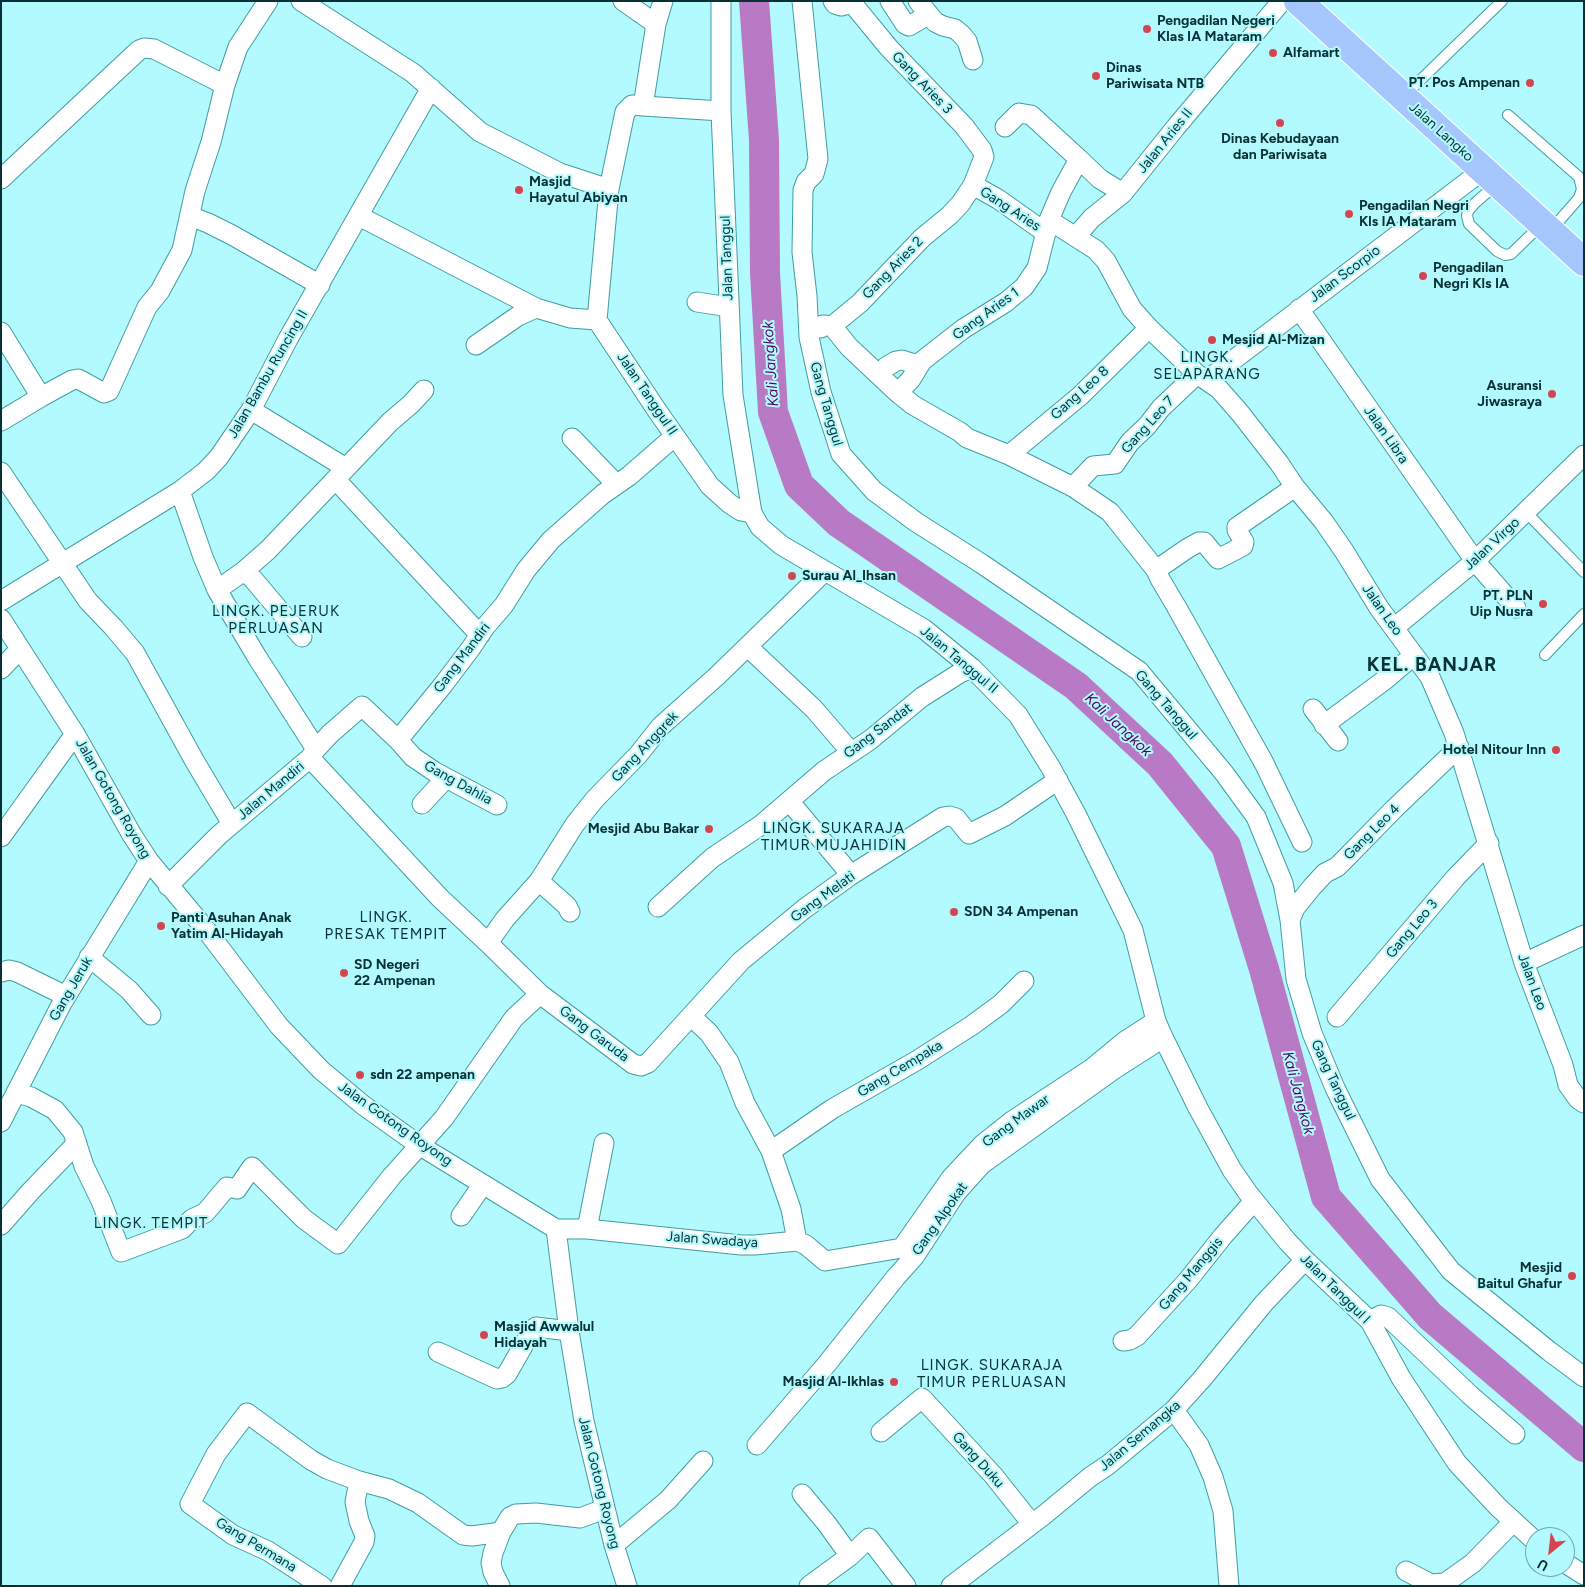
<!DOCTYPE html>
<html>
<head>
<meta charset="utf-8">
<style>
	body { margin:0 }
	#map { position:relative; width:1585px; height:1587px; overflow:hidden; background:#b2fafe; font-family:Figtree,sans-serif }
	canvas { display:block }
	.frame { position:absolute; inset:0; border:2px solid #073134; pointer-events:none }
	.north { position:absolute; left:1525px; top:1527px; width:50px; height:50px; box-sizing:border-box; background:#b2fafe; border:1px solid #6eaaad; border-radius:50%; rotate:209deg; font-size:14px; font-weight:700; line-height:20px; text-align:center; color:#073134 }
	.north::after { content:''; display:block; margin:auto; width:18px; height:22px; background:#d5454f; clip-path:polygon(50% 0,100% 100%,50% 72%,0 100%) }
</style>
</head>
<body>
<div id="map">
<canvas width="1585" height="1587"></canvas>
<div class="frame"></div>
<div class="north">U</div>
</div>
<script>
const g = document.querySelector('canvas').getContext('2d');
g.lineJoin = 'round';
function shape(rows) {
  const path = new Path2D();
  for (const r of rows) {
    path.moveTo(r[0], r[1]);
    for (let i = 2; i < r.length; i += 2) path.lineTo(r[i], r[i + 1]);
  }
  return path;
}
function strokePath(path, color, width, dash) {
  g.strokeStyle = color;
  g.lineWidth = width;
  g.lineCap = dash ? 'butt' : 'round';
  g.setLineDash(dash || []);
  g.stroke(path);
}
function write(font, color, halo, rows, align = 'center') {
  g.font = font + ' Figtree,sans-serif';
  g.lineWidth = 4;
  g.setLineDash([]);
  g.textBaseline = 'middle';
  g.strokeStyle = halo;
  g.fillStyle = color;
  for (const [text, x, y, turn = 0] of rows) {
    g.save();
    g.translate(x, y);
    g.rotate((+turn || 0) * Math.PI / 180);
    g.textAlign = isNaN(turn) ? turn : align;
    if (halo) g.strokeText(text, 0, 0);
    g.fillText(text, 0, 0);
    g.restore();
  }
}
const river = shape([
	[754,1,764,140,765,273,773,412,799,485,839,523,1076,686,1160,764,1226,846,1264,969,1326,1197,1430,1316,1584,1447]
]);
const service = shape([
	[1405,95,1502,1],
	[1508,115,1579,177,1582,189,1579,198,1551,230],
	[1498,183,1475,203,1468,211,1467,216,1469,224,1497,251,1505,255,1511,254,1542,224],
	[1526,512,1584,572],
	[1545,655,1584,614]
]);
const minor = shape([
	[301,1,413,73,480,132,560,173,609,189,597,320],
	[623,1,656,24],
	[721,1,721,111,733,395,752,513],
	[802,1,818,159,814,174,806,182,803,190,802,252,807,296,809,337,821,392,841,454,874,491,916,522,982,564,1139,671,1224,773,1256,817,1283,883,1290,920,1296,979,1312,1033,1335,1088,1380,1179,1451,1271,1549,1351,1584,1377],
	[890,1,905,24,909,26,928,15],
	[918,1,935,22,943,26,955,29,961,34,967,41,973,60],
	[643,106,721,111],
	[1005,127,1019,113,1031,115,1079,159,1061,192,1049,220,1096,250,1106,261,1132,309,1149,328,1197,374,1219,389,1240,413,1279,463,1295,487,1324,522,1344,551,1379,608,1430,677,1454,733,1524,963,1563,1065,1568,1085,1578,1099,1584,1103],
	[1079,159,1100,179,1123,193,1176,127,1282,1],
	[1,179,139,50,144,48,154,49,225,85],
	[973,185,998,199,1046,233],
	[609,189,625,112,632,105,643,106,656,24,663,1],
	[190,216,208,223,232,235,320,285],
	[359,216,536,308,570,318,597,320],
	[1076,236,1092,218,1123,193],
	[697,302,729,307],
	[1299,309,1475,561,1516,608],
	[597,320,658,412,710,486,730,504,741,511,752,513,760,527,781,545,924,629,972,668,1018,715,1051,768,1076,814,1133,930,1156,1021,1162,1035,1198,1108,1232,1170,1248,1193,1287,1241,1305,1260,1370,1321,1401,1378,1457,1463,1498,1507,1535,1541],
	[832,326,849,347,898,393,913,405,960,432,967,438,1009,455,1073,487,1110,512,1156,570,1160,579,1176,606,1264,763,1302,842],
	[821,328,823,325,832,326,860,303,922,238,950,215,961,203,973,185,984,157,982,150,964,126,889,48,852,3,841,6,835,4,833,1],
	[1,332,41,397],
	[476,345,518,316,536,308],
	[879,375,886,367,896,361,902,360,918,365],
	[1207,380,1483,170],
	[898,393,911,379,922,361,963,329,1006,302,1024,287,1037,268,1049,220],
	[251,410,346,468],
	[1,421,41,397,72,380,78,379,82,381,104,393,109,391,147,307,160,291,182,250,195,191,211,142,225,85,238,47,268,1],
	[572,438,616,484],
	[1009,455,1080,396,1149,328],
	[1,472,88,601,113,627,135,653,194,760,232,824],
	[336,480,480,635],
	[1073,487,1093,466,1115,464,1130,442,1147,426,1161,408,1197,374],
	[1156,570,1188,548,1199,542,1204,542,1218,559,1243,546,1244,542,1237,530,1237,527,1295,487],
	[244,571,253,579,302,637],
	[217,590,244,571,268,550,390,422,411,404,424,390],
	[1,601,180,491,206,471,219,457,251,410,288,339,431,88],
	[1,619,75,734,132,835,149,861,207,931,279,1026,321,1070,363,1105,419,1145,556,1229,569,1331,584,1421,614,1545,627,1586],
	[1394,628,1475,561,1584,455],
	[748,647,814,709,851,752],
	[1,669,20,649],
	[1313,709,1338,741],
	[1324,725,1386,679,1414,655],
	[398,740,413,757,435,772,497,805],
	[316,749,330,734,362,706,398,740,443,685,471,648,485,627,504,605,526,570,551,540,603,494,629,476,675,436],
	[310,758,440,898,488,943,540,994,633,1064,641,1066,648,1063,741,961,804,909,851,875,943,817,949,816,956,818,969,834,1005,816,1058,780],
	[790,802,851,875],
	[422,804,446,778],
	[1,837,75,734],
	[539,881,567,906,570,912],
	[168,886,219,835,310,758,316,749,257,657,217,590,203,557,180,491],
	[658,907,712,858,761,825,824,771,870,740,922,697,960,673,972,668],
	[1290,920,1295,908,1312,887,1325,873,1337,867,1349,855,1394,809,1459,747],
	[488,943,505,919,539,881,575,824,595,799,638,755,661,726,717,676,824,572],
	[89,957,129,990,151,1015],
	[1524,963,1584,935],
	[1,972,9,970,17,972,66,996],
	[1337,1017,1456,877,1489,843],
	[17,1093,31,1097,55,1110,73,1132,84,1166,101,1201,121,1252,182,1229,192,1219,205,1213,227,1187,237,1189,252,1167,304,1219,338,1244,392,1176,444,1118,514,1018,540,994],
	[1,1122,62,1003,149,861],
	[771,1151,832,1109,916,1061,971,1026,1001,1004,1024,981],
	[461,1216,483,1184],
	[1,1225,30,1192,77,1143],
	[556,1229,587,1229,741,1245,755,1245,797,1241,791,1209,771,1151,745,1103,729,1062,709,1033,692,1017],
	[587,1229,604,1143],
	[797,1241,806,1245,825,1261,902,1248,910,1254],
	[902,1248,951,1178,983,1144,1012,1121,1091,1069,1125,1041,1156,1021],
	[1370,1321,1381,1315,1388,1317,1470,1395,1515,1434],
	[1123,1341,1130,1340,1137,1336,1188,1280,1223,1236,1254,1201],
	[438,1352,497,1379,502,1378,507,1374,531,1332,536,1327,569,1331],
	[1174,1410,1199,1445,1213,1477,1223,1511,1229,1586],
	[881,1432,922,1398,993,1475,1032,1524],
	[757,1445,826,1365,896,1277,914,1257,956,1193,982,1164,1113,1070,1163,1038],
	[802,1494,827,1524,850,1556,869,1538,906,1586],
	[614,1545,668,1500,703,1461],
	[1565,1563,1584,1575],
	[1406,1571,1431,1584,1445,1583,1473,1563,1513,1522],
	[322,1586,268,1551,233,1535,190,1504,216,1454,247,1413,311,1460,327,1469,359,1481,389,1489,418,1503,463,1535,472,1536,501,1532,510,1517,516,1514,536,1513,580,1518,604,1509],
	[340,1586,364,1542,365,1536,359,1521,355,1502,359,1481],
	[500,1586,493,1572,491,1563,493,1553,501,1532],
	[809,1586,850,1556],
	[951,1586,1044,1515,1090,1477,1108,1465,1174,1410,1202,1379,1264,1303,1305,1260]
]);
const primary = shape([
	[1298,1,1584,262]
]);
const markers = [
	[1147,29,5,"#d5454f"],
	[1273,53,5,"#d5454f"],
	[1096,76,5,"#d5454f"],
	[1530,83,5,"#d5454f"],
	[1280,123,5,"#d5454f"],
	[519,190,5,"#d5454f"],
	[1349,214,5,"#d5454f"],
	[1423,276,5,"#d5454f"],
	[1212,340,5,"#d5454f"],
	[1552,394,5,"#d5454f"],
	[792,576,5,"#d5454f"],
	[1543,604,5,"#d5454f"],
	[1556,750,5,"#d5454f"],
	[709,829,5,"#d5454f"],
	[954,912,5,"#d5454f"],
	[161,926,5,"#d5454f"],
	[344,973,5,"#d5454f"],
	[360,1075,5,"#d5454f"],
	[1572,1276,5,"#d5454f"],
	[484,1335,5,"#d5454f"],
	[894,1382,5,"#d5454f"]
];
const poiNames = [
	["Pengadilan Negeri",1157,21],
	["Klas IA Mataram",1157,37],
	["Alfamart",1283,53],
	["Dinas",1106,68],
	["Pariwisata NTB",1106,84],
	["PT. Pos Ampenan",1520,83,"right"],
	["Dinas Kebudayaan",1280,139,"center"],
	["dan Pariwisata",1280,155,"center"],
	["Masjid",529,182],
	["Hayatul Abiyan",529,198],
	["Pengadilan Negri",1359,206],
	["Kls IA Mataram",1359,222],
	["Pengadilan",1433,268],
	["Negri Kls IA",1433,284],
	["Mesjid Al-Mizan",1222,340],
	["Asuransi",1542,386,"right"],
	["Jiwasraya",1542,402,"right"],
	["Surau Al_Ihsan",802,576],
	["PT. PLN",1533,596,"right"],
	["Uip Nusra",1533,612,"right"],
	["Hotel Nitour Inn",1546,750,"right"],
	["Mesjid Abu Bakar",699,829,"right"],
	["SDN 34 Ampenan",964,912],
	["Panti Asuhan Anak",171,918],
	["Yatim Al-Hidayah",171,934],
	["SD Negeri",354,965],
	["22 Ampenan",354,981],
	["sdn 22 ampenan",370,1075],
	["Mesjid",1562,1268,"right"],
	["Baitul Ghafur",1562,1284,"right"],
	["Masjid Awwalul",494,1327],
	["Hidayah",494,1343],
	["Masjid Al-Ikhlas",884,1382,"right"]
];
const streetNames = [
	["Gang Aries 3",922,83,46],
	["Jalan Langko",1441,132,42],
	["Jalan Aries II",1165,141,-51],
	["Gang Aries",1010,209,33],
	["Jalan Tanggul",727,258,-92],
	["Gang Aries 2",893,268,-46],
	["Jalan Scorpio",1345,274,-37],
	["Gang Aries 1",986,314,-36],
	["Jalan Bambu Runcing II",268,374,-60],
	["Gang Leo 8",1080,393,-42],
	["Jalan Tanggul II",647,394,56],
	["Gang Tanggul",826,404,74],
	["Gang Leo 7",1148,425,-48],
	["Jalan Libra",1386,435,55],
	["Jalan Virgo",1492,544,-43],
	["Jalan Leo",1382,610,55],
	["Gang Mandiri",462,658,-53],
	["Jalan Tanggul II",959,660,40],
	["Gang Tanggul",1166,705,49],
	["Gang Sandat",878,731,-37],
	["Gang Anggrek",645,747,-47],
	["Gang Dahlia",458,783,29],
	["Jalan Mandiri",271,791,-40],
	["Jalan Gotong Royong",113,799,60],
	["Gang Leo 4",1372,832,-45],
	["Gang Melati",823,897,-36],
	["Gang Leo 3",1412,929,-50],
	["Jalan Leo",1532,982,70],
	["Gang Jeruk",71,989,-60],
	["Gang Garuda",594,1034,37],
	["Gang Cempaka",900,1069,-31],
	["Gang Tanggul",1333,1080,65],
	["Gang Mawar",1016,1121,-36],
	["Jalan Gotong Royong",395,1124,35],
	["Gang Alpokat",940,1219,-55],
	["Jalan Swadaya",712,1240,4],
	["Gang Manggis",1191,1274,-50],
	["Jalan Tanggul I",1335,1289,45],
	["Jalan Semangka",1140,1436,-40],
	["Gang Duku",978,1460,48],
	["Jalan Gotong Royong",599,1483,76],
	["Gang Permana",256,1545,31]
];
const neighbourhoodNames = [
	["LINGK.",1207,358],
	["SELAPARANG",1207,375],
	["LINGK. PEJERUK",276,612],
	["PERLUASAN",276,629],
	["LINGK. SUKARAJA",834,829],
	["TIMUR MUJAHIDIN",834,846],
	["LINGK.",386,918],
	["PRESAK TEMPIT",386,935],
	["LINGK. TEMPIT",151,1224],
	["LINGK. SUKARAJA",992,1366],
	["TIMUR PERLUASAN",992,1383]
];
const waterNames = [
	["Kali Jangkok",771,364,-94],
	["Kali Jangkok",1118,725,43],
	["Kali Jangkok",1298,1093,75]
];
const districtNames = [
	["KEL. BANJAR",1432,665]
];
strokePath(river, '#b87ac5', 30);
strokePath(service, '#3f9da3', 12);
strokePath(minor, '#3f9da3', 21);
strokePath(primary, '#fff', 30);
strokePath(service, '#fff', 10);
strokePath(minor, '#fff', 19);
strokePath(primary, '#a6c7fe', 28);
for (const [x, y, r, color] of markers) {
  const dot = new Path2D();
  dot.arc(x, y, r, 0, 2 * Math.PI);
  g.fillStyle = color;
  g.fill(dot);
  strokePath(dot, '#b2fafe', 2);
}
write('bold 14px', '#073134', '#b2fafe', poiNames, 'left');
write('14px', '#073134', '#b2fafe', streetNames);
g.letterSpacing = '1px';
write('15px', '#073134', '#b2fafe', neighbourhoodNames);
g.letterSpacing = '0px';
write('italic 15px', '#540062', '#b2fafe', waterNames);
g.letterSpacing = '1px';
write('bold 19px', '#073134', '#b2fafe', districtNames);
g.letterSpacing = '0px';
</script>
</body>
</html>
